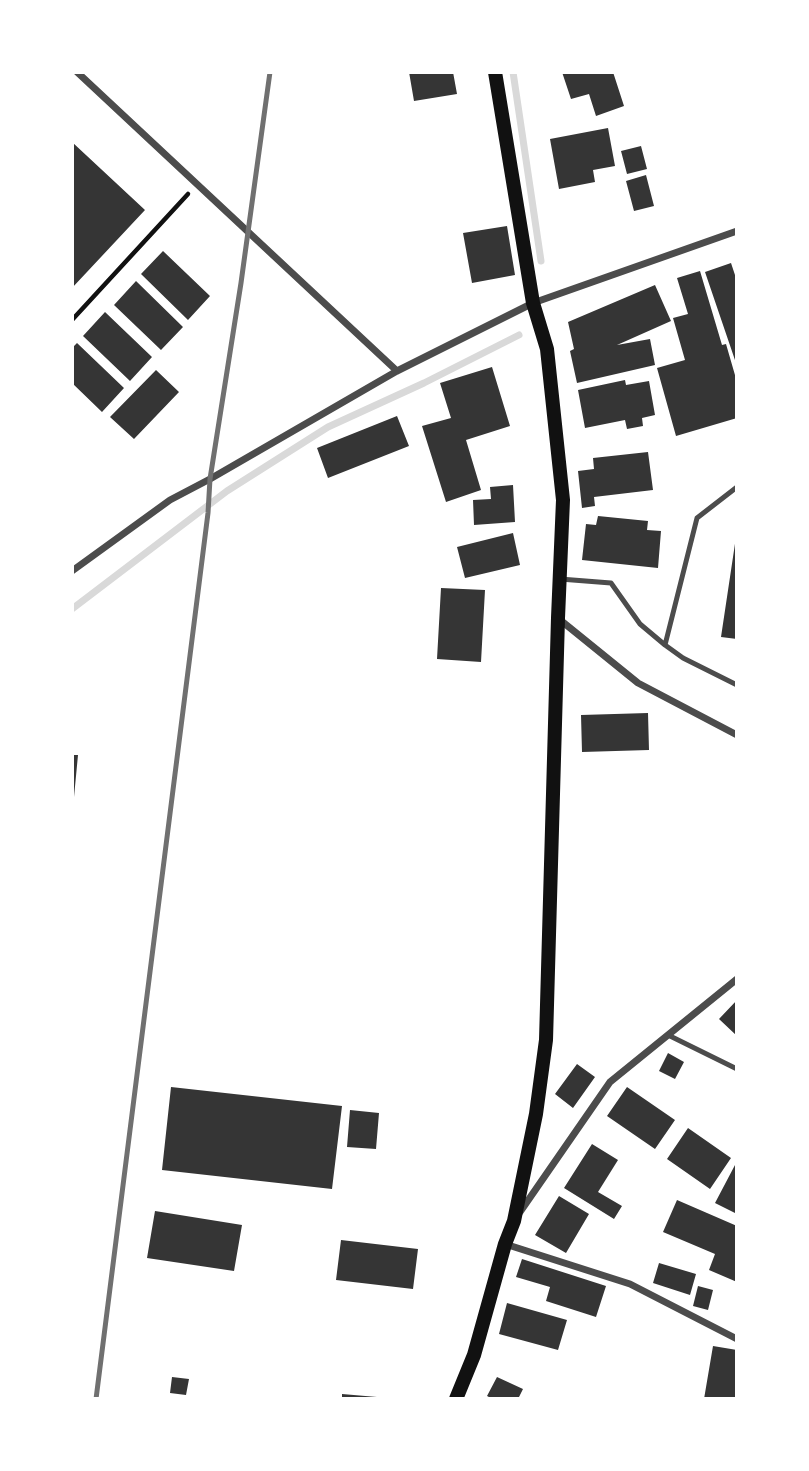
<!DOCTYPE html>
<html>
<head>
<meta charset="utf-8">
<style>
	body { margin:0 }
	#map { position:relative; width:809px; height:1471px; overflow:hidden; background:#fff; font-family:Roboto,sans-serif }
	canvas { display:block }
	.frame { position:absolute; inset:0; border:74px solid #fff; pointer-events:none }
</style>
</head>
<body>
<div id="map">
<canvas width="809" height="1471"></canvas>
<div class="frame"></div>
</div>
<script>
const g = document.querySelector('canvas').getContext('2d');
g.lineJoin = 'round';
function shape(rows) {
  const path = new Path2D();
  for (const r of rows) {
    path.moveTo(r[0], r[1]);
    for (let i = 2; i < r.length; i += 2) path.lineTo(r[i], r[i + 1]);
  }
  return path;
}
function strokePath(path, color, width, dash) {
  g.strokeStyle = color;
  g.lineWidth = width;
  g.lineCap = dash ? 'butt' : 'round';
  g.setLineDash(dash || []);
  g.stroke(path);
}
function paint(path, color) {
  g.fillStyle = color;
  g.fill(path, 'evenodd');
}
const stream = shape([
	[513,72,541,261],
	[72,609,227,491,328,427,424,383,519,335]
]);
const building = shape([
	[409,72,453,72,457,94,414,101],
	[562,72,613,72,624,106,596,116,589,94,571,99],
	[608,128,615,166,593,170,595,182,559,189,550,139],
	[72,142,145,210,72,288],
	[641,146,647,169,627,174,621,151],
	[646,175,654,206,634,211,626,181],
	[507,226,515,275,472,283,463,233],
	[163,251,210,296,188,320,141,274],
	[731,263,735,275,737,274,737,366,705,272],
	[700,271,722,345,726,344,737,382,737,418,676,436,657,368,685,360,673,318,688,314,677,278],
	[136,281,183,327,161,350,114,305],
	[655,285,671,321,617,345,650,339,655,365,577,383,570,351,574,349,568,322],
	[105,312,152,357,130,381,83,336],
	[77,343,124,388,102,412,72,383,72,348],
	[492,367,510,426,466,440,481,490,446,502,422,426,451,418,440,383],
	[156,370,179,392,134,439,110,417],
	[625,380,626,385,649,381,655,415,642,418,643,426,627,429,625,420,585,428,578,390],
	[397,416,409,446,328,478,317,448],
	[648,452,653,490,594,497,595,506,582,508,578,471,594,469,593,458],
	[513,485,515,522,474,525,473,500,491,499,490,487],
	[598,516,648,521,647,530,661,531,658,568,582,560,586,524,596,525],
	[513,533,520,565,465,578,457,547],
	[736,537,737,537,737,639,721,637],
	[441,588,485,590,481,662,437,659],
	[648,713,649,750,582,752,581,715],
	[72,755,78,755,74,797,72,797],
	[737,1000,737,1036,719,1019],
	[668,1053,684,1062,675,1079,659,1071],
	[577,1064,595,1077,573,1108,555,1094],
	[171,1087,342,1106,332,1189,162,1170],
	[627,1087,675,1120,655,1149,607,1116],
	[350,1110,379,1113,376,1149,347,1147],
	[688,1128,731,1158,710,1189,667,1159],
	[592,1144,618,1160,598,1192,622,1206,614,1219,564,1188],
	[735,1165,737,1166,737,1214,715,1203],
	[559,1196,589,1214,566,1253,535,1235],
	[677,1200,737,1226,737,1282,709,1270,715,1254,663,1232],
	[155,1211,242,1225,234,1271,147,1258],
	[341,1240,418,1249,413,1289,336,1280],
	[522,1259,606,1286,596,1317,546,1301,550,1287,516,1277],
	[659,1263,696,1274,690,1295,653,1283],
	[698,1286,713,1290,708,1310,693,1306],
	[507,1303,567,1320,558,1350,499,1334],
	[713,1346,737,1350,737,1399,704,1399],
	[172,1377,189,1379,186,1395,170,1393],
	[497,1377,523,1389,518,1399,493,1399,487,1396],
	[342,1394,377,1397,377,1399,342,1399]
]);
const path = shape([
	[72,320,188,194]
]);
const service = shape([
	[560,579,611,583,640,624,665,645,683,658,737,685],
	[665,645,697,518,737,487],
	[668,1035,737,1069]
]);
const minor = shape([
	[77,72,397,371],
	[72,571,170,500,210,479,397,371,533,303,737,231],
	[559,619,638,683,737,735],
	[520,1212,610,1082,737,979],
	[505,1244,630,1284,737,1339]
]);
const secondary = shape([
	[456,1399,474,1355,505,1244,514,1221,536,1114,546,1040,558,618,563,500,547,349,533,303,495,72]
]);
const rail = shape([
	[96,1399,208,513,210,479,241,283,270,72]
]);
strokePath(stream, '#d9d9d9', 7);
paint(building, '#353535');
strokePath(path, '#111', 4.5);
strokePath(service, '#4c4c4c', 5);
strokePath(minor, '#4c4c4c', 7);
strokePath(secondary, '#111', 14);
strokePath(rail, '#707070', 5);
</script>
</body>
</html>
